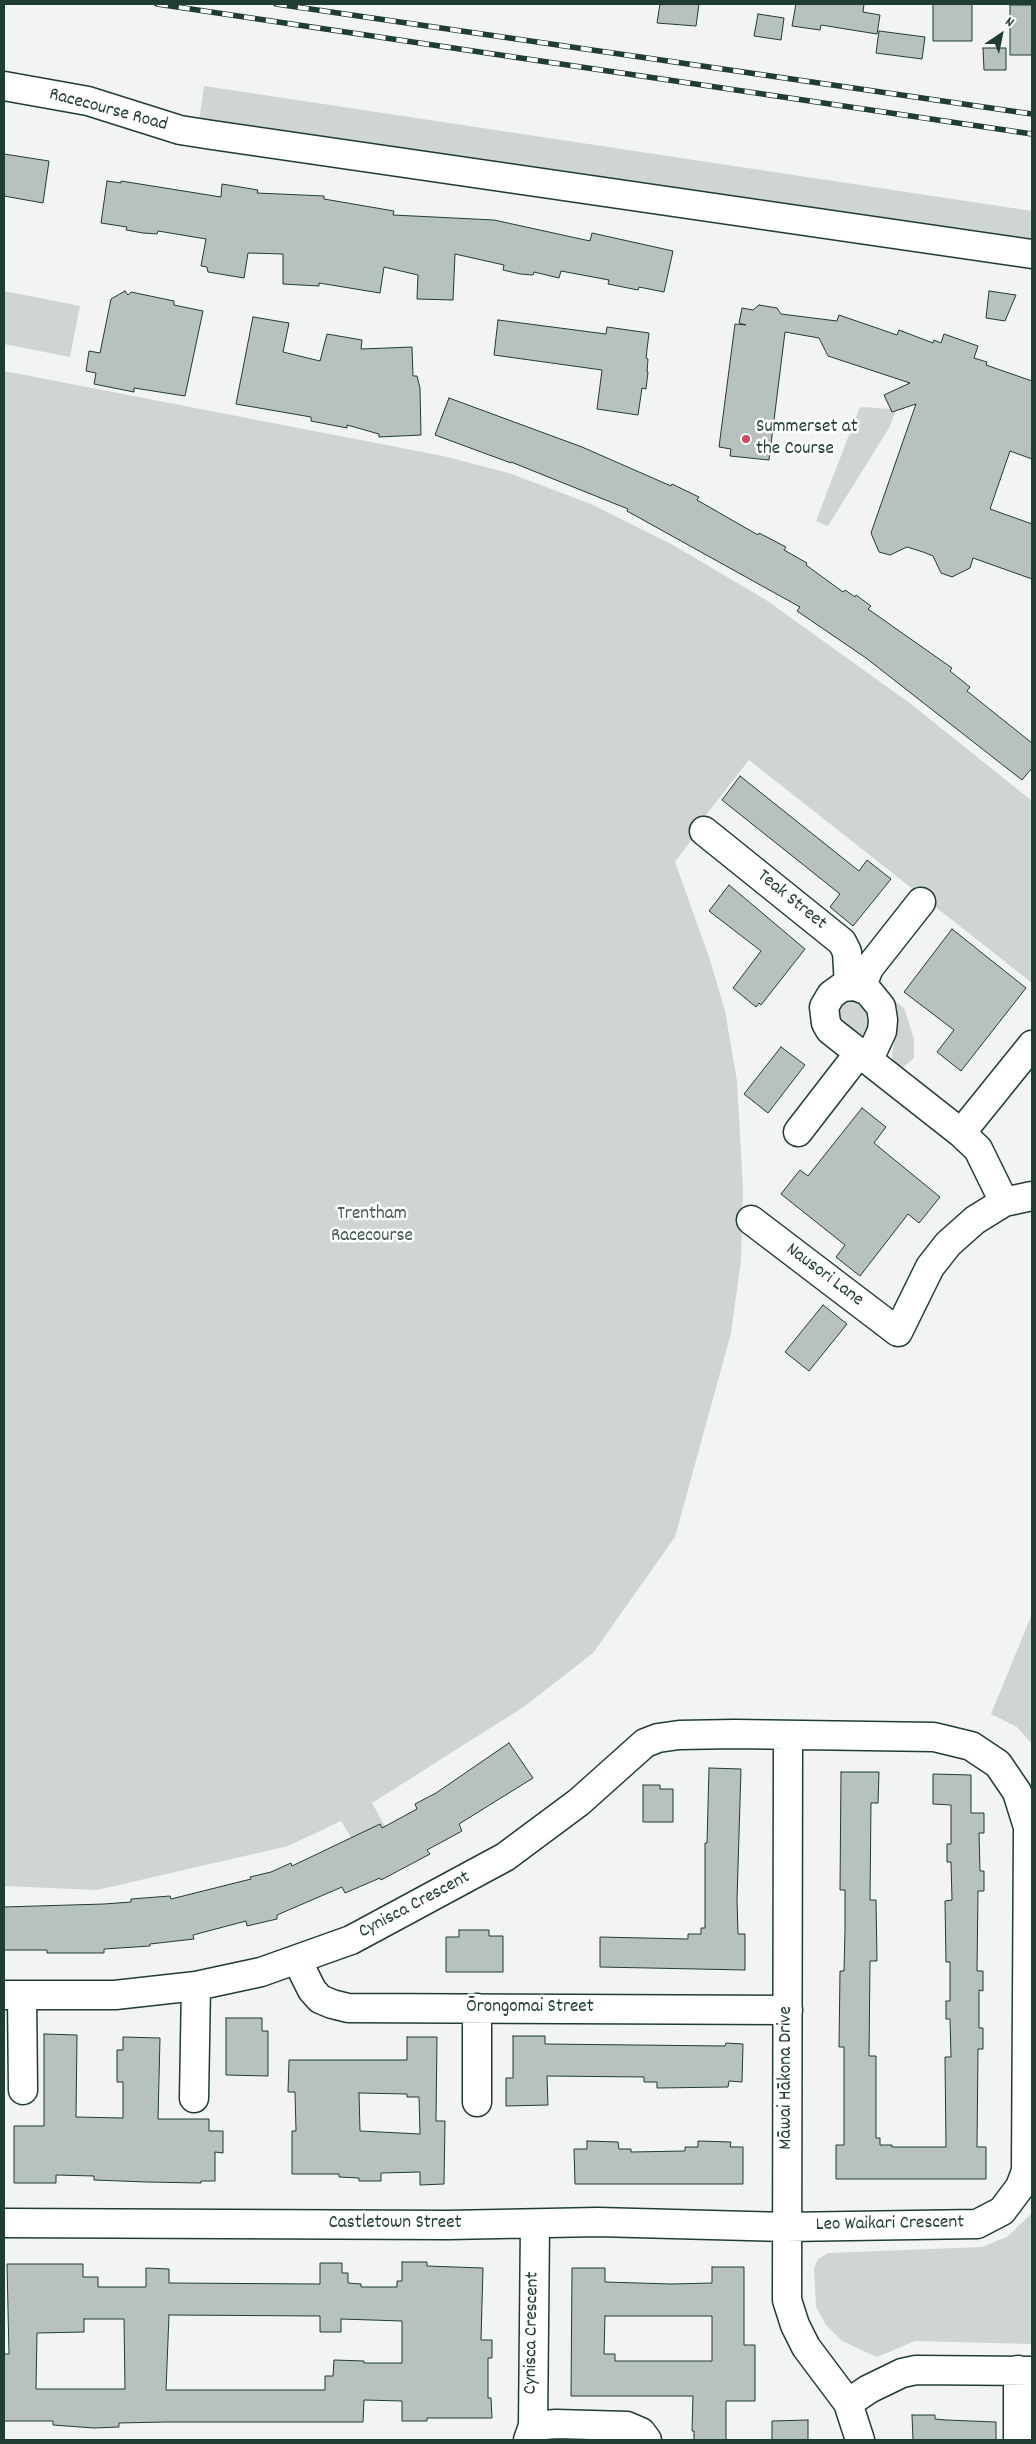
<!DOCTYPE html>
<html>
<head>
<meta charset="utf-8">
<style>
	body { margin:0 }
	#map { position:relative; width:1036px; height:2444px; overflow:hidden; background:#f2f3f3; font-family:Dekko,sans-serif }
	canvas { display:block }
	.frame { position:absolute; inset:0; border:5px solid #1f3d34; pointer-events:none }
	.north { position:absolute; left:976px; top:10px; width:50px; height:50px; -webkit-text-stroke:4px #fff; paint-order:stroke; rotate:34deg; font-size:14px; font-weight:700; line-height:20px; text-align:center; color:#1f3d34 }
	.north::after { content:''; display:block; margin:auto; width:18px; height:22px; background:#1f3d34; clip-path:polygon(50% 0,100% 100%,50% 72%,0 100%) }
</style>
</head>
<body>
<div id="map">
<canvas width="1036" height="2444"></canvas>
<div class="frame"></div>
<div class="north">N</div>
</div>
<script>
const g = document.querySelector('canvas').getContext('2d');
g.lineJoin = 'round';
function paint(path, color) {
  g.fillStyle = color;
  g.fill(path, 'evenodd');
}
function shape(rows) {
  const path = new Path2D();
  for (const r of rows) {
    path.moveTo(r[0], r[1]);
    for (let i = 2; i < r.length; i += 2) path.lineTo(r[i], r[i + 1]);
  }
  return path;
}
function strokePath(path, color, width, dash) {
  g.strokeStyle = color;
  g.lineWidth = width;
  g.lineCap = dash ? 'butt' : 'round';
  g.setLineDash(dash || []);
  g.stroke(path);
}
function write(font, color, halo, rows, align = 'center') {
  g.font = font + ' Dekko,sans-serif';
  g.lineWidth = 5;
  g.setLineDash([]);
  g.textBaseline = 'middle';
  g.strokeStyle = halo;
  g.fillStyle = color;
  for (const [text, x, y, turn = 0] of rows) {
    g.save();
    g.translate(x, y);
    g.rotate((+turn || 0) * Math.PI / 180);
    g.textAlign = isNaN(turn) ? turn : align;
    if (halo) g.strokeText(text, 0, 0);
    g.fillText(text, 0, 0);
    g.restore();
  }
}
const green = shape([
	[204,86,1032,211,1032,250,199,121],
	[4,291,80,306,70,357,4,344],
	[4,371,443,456,509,473,591,504,673,545,766,600,911,704,1032,801,1032,983,749,760,706,815,695,835,675,862,710,960,725,1011,737,1081,743,1189,741,1260,731,1333,675,1537,593,1653,525,1706,372,1803,386,1828,356,1846,341,1821,288,1846,97,1890,4,1886],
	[862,407,891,409,895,413,889,428,828,526,816,521,859,409],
	[883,992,904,1008,914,1039,914,1058,900,1070,893,1063,892,1053,898,1021,895,1010],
	[842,999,857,1000,873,1014,867,1033,864,1034,860,1036,850,1034,838,1025,835,1006],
	[1032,1614,1032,1744,1017,1727,991,1714],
	[1032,2213,1032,2344,915,2341,877,2357,842,2341,826,2325,816,2307,814,2268,818,2259,828,2253,982,2247,1007,2237]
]);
const building = shape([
	[660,4,699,4,696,26,657,23,660,4],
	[796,4,864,4,863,12,880,15,877,34,821,25,820,30,792,26,796,4],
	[933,4,972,4,972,41,933,41,933,4],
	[1010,5,1032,5,1032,55,1010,55,1010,5],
	[758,14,784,18,781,40,754,36,758,14],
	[879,31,925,37,922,59,876,53,879,31],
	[983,48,1006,48,1006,70,984,70,983,48],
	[4,154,49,161,43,203,4,196,4,154],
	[107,181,121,183,121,181,221,197,222,184,258,190,257,193,324,196,324,199,394,211,393,215,494,220,590,241,592,233,673,251,664,292,639,287,638,290,608,284,609,280,561,271,559,278,534,272,533,275,520,274,503,270,504,265,455,254,453,300,417,299,418,275,384,267,380,293,319,283,319,286,283,284,283,254,248,253,244,278,208,272,207,267,201,266,206,239,158,231,157,234,143,233,126,230,127,227,101,223,107,181],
	[125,291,128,295,131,292,174,301,174,305,203,311,185,396,134,388,134,392,94,384,96,373,86,371,89,351,100,353,111,299,125,291],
	[989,291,1016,295,1005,321,986,318,989,291],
	[759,305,777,308,781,314,837,321,839,315,897,335,899,330,933,343,934,340,941,343,944,334,978,346,974,358,987,362,986,365,1032,381,1032,459,1010,451,990,509,1032,524,1032,579,973,558,970,568,952,577,941,573,933,556,923,552,907,547,890,555,879,552,871,533,916,404,892,412,884,395,910,383,828,356,819,338,785,332,769,460,730,456,731,449,719,447,735,324,746,325,739,323,742,308,753,310,759,305],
	[253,317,289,323,283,352,320,361,327,334,362,340,361,349,412,347,413,376,417,376,420,388,421,435,379,437,379,434,347,425,347,428,311,421,311,417,236,404,253,317],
	[498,320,606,334,607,327,649,333,646,358,648,359,647,372,648,372,646,389,642,388,638,415,597,409,602,370,494,355,498,320],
	[449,398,582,447,671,486,672,484,699,497,697,500,758,535,759,533,786,547,784,550,807,563,806,565,843,592,845,590,855,597,856,595,871,606,868,609,952,668,950,671,970,687,967,691,1032,743,1032,768,1022,780,866,658,797,611,800,607,627,511,628,509,511,462,511,463,435,435,449,398],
	[740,776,859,871,867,860,891,879,853,926,830,907,840,894,722,800,740,776],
	[729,885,805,949,761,1005,759,1003,756,1007,733,988,761,951,709,911,729,885],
	[952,929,1026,988,961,1071,937,1052,954,1030,904,992,952,929],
	[781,1047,805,1065,768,1113,744,1094,781,1047],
	[862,1108,886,1127,874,1143,940,1197,919,1223,908,1214,860,1276,836,1257,845,1245,781,1194,800,1170,808,1176,862,1108],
	[823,1305,847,1324,809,1371,785,1352,823,1305],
	[509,1743,533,1778,459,1824,462,1831,427,1850,430,1854,381,1880,380,1878,345,1893,342,1887,277,1915,277,1919,247,1926,246,1921,193,1935,194,1939,150,1944,150,1946,104,1949,104,1953,47,1953,47,1950,4,1950,4,1907,104,1904,131,1902,131,1899,170,1896,171,1899,251,1879,250,1877,271,1872,291,1863,292,1866,380,1824,382,1828,417,1809,415,1804,436,1793,509,1743],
	[709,1768,741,1769,737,1900,738,1934,745,1934,745,1970,600,1967,600,1937,688,1939,688,1934,701,1934,701,1928,705,1928,705,1843,707,1843,709,1768],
	[841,1772,879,1772,878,1803,871,1803,870,1900,876,1900,877,1961,870,1961,869,2056,876,2056,876,2138,880,2138,880,2145,892,2145,892,2147,946,2147,945,2057,951,2057,950,2019,946,2019,946,2001,950,2001,950,1962,946,1962,945,1901,952,1900,951,1862,947,1862,947,1844,951,1844,951,1805,933,1804,933,1774,971,1775,971,1813,984,1813,984,1833,979,1833,980,1871,984,1871,984,1891,978,1891,977,1971,983,1971,983,1991,979,1990,979,2028,983,2028,983,2049,978,2049,977,2147,986,2147,986,2179,836,2179,836,2145,844,2145,844,2047,839,2047,840,1971,844,1971,845,1930,845,1890,840,1890,841,1772],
	[643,1785,660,1785,660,1789,673,1789,673,1822,643,1822,643,1785],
	[459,1930,489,1930,489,1936,503,1936,503,1972,446,1972,446,1937,459,1937,459,1930],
	[226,2018,262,2018,262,2031,268,2031,268,2076,226,2075,226,2018],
	[44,2034,77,2035,76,2117,123,2118,123,2082,117,2082,117,2050,123,2050,123,2037,160,2038,158,2119,209,2119,209,2131,223,2131,223,2153,215,2152,215,2181,201,2181,201,2183,147,2182,94,2180,94,2176,56,2175,56,2183,14,2183,14,2126,44,2126,44,2034],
	[513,2036,545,2036,545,2044,725,2046,726,2043,743,2044,742,2082,729,2081,728,2087,657,2088,657,2082,644,2082,644,2077,547,2076,548,2105,506,2106,506,2078,513,2078,513,2036],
	[407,2037,437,2037,436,2121,445,2121,444,2184,420,2185,420,2172,381,2173,381,2181,359,2181,359,2178,339,2177,339,2174,292,2174,292,2131,296,2131,295,2092,288,2092,289,2060,407,2060,407,2037],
	[359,2093,407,2094,407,2097,419,2097,420,2134,360,2131,359,2093],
	[587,2141,618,2142,619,2149,631,2149,631,2152,685,2151,685,2147,698,2147,698,2141,731,2142,730,2147,743,2147,743,2184,575,2184,574,2149,587,2149,587,2141],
	[402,2262,427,2262,427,2266,483,2268,481,2340,492,2340,492,2358,488,2358,488,2398,491,2398,492,2418,427,2418,427,2421,402,2421,402,2401,364,2400,363,2422,166,2422,119,2423,119,2427,94,2428,53,2425,53,2421,4,2421,4,2354,9,2354,7,2264,83,2264,83,2277,98,2277,98,2287,146,2287,146,2268,169,2269,169,2283,320,2284,320,2263,342,2263,342,2273,348,2273,348,2283,361,2284,361,2287,397,2287,397,2281,402,2281,402,2262],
	[169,2315,320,2316,320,2332,341,2332,341,2319,402,2321,402,2363,364,2363,364,2361,334,2360,333,2376,325,2376,325,2390,166,2390,169,2315],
	[84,2319,124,2319,125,2389,36,2389,37,2333,84,2332,84,2319],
	[712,2267,744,2267,744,2345,755,2345,755,2401,726,2401,726,2440,694,2440,694,2431,692,2431,693,2396,571,2396,572,2268,605,2268,605,2282,671,2284,712,2283,712,2267],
	[605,2316,712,2316,712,2361,615,2361,615,2354,604,2354,605,2316],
	[912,2415,935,2415,935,2419,946,2420,996,2422,996,2440,913,2440,912,2415],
	[808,2420,808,2440,772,2440,772,2421,808,2420]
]);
const minor = shape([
	[4,86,88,101,180,130,212,135,1032,254],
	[704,831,842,942,847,952,849,986],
	[861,988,869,968,921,902],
	[869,1059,882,1031,883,1020,881,1007,868,991,855,986,842,987,831,995,824,1007,826,1023,830,1030,961,1133,978,1149,1004,1202],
	[798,1132,859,1053],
	[961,1133,1032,1045],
	[751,1220,898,1332,930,1267,948,1244,975,1220,1004,1202,1032,1196],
	[788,1736,787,2300,795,2325,806,2347,848,2403,860,2440],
	[297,1960,312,1990,320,1999,332,2004,348,2008,788,2010],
	[4,1995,115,1995,196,1986,261,1972,351,1940,505,1857,579,1802,645,1743,658,1738,679,1735,735,1734,934,1737,971,1746,998,1764,1017,1792,1028,1827,1026,2171,1020,2187,1002,2211,977,2224,786,2227,598,2222,448,2225,4,2223],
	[22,1995,23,2090],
	[194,2098,196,1986],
	[477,2102,477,2008],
	[848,2403,869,2389,902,2373,916,2370,1032,2371],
	[533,2426,556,2424,627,2426,641,2432,647,2440],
	[528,2440,533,2426,535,2224],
	[1018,2440,1018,2370]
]);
const rail = shape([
	[157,4,1032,134],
	[276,4,1032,114]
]);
const markers = [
	[746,439,5,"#d1495b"]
];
const streetNames = [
	["Racecourse Road",108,111,15],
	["Teak Street",791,901,39],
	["Nausori Lane",824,1276,37],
	["Cynisca Crescent",415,1906,-28],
	["Ōrongomai Street",530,2008],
	["Māwai Hākona Drive",787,2078,-90],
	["Castletown Street",395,2224],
	["Leo Waikari Crescent",890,2225,-1],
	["Cynisca Crescent",533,2333,-89]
];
const poiNames = [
	["Summerset at",756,428],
	["the Course",756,450]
];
const parkNames = [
	["Trentham",372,1215],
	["Racecourse",372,1237]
];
paint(green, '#ced5d3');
paint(building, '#b7c1bd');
strokePath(building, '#1f3d34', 1);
strokePath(minor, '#1f3d34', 31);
strokePath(minor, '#fff', 28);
strokePath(rail, '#1f3d34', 5.5);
strokePath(rail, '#fff', 4, [11]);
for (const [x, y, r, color] of markers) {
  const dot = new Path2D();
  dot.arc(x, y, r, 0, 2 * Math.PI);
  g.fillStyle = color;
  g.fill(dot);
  strokePath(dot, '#fff', 2);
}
write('19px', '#1f3d34', '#fff', streetNames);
write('19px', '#1f3d34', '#fff', poiNames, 'left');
write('19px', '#425b54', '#fff', parkNames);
</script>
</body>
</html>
